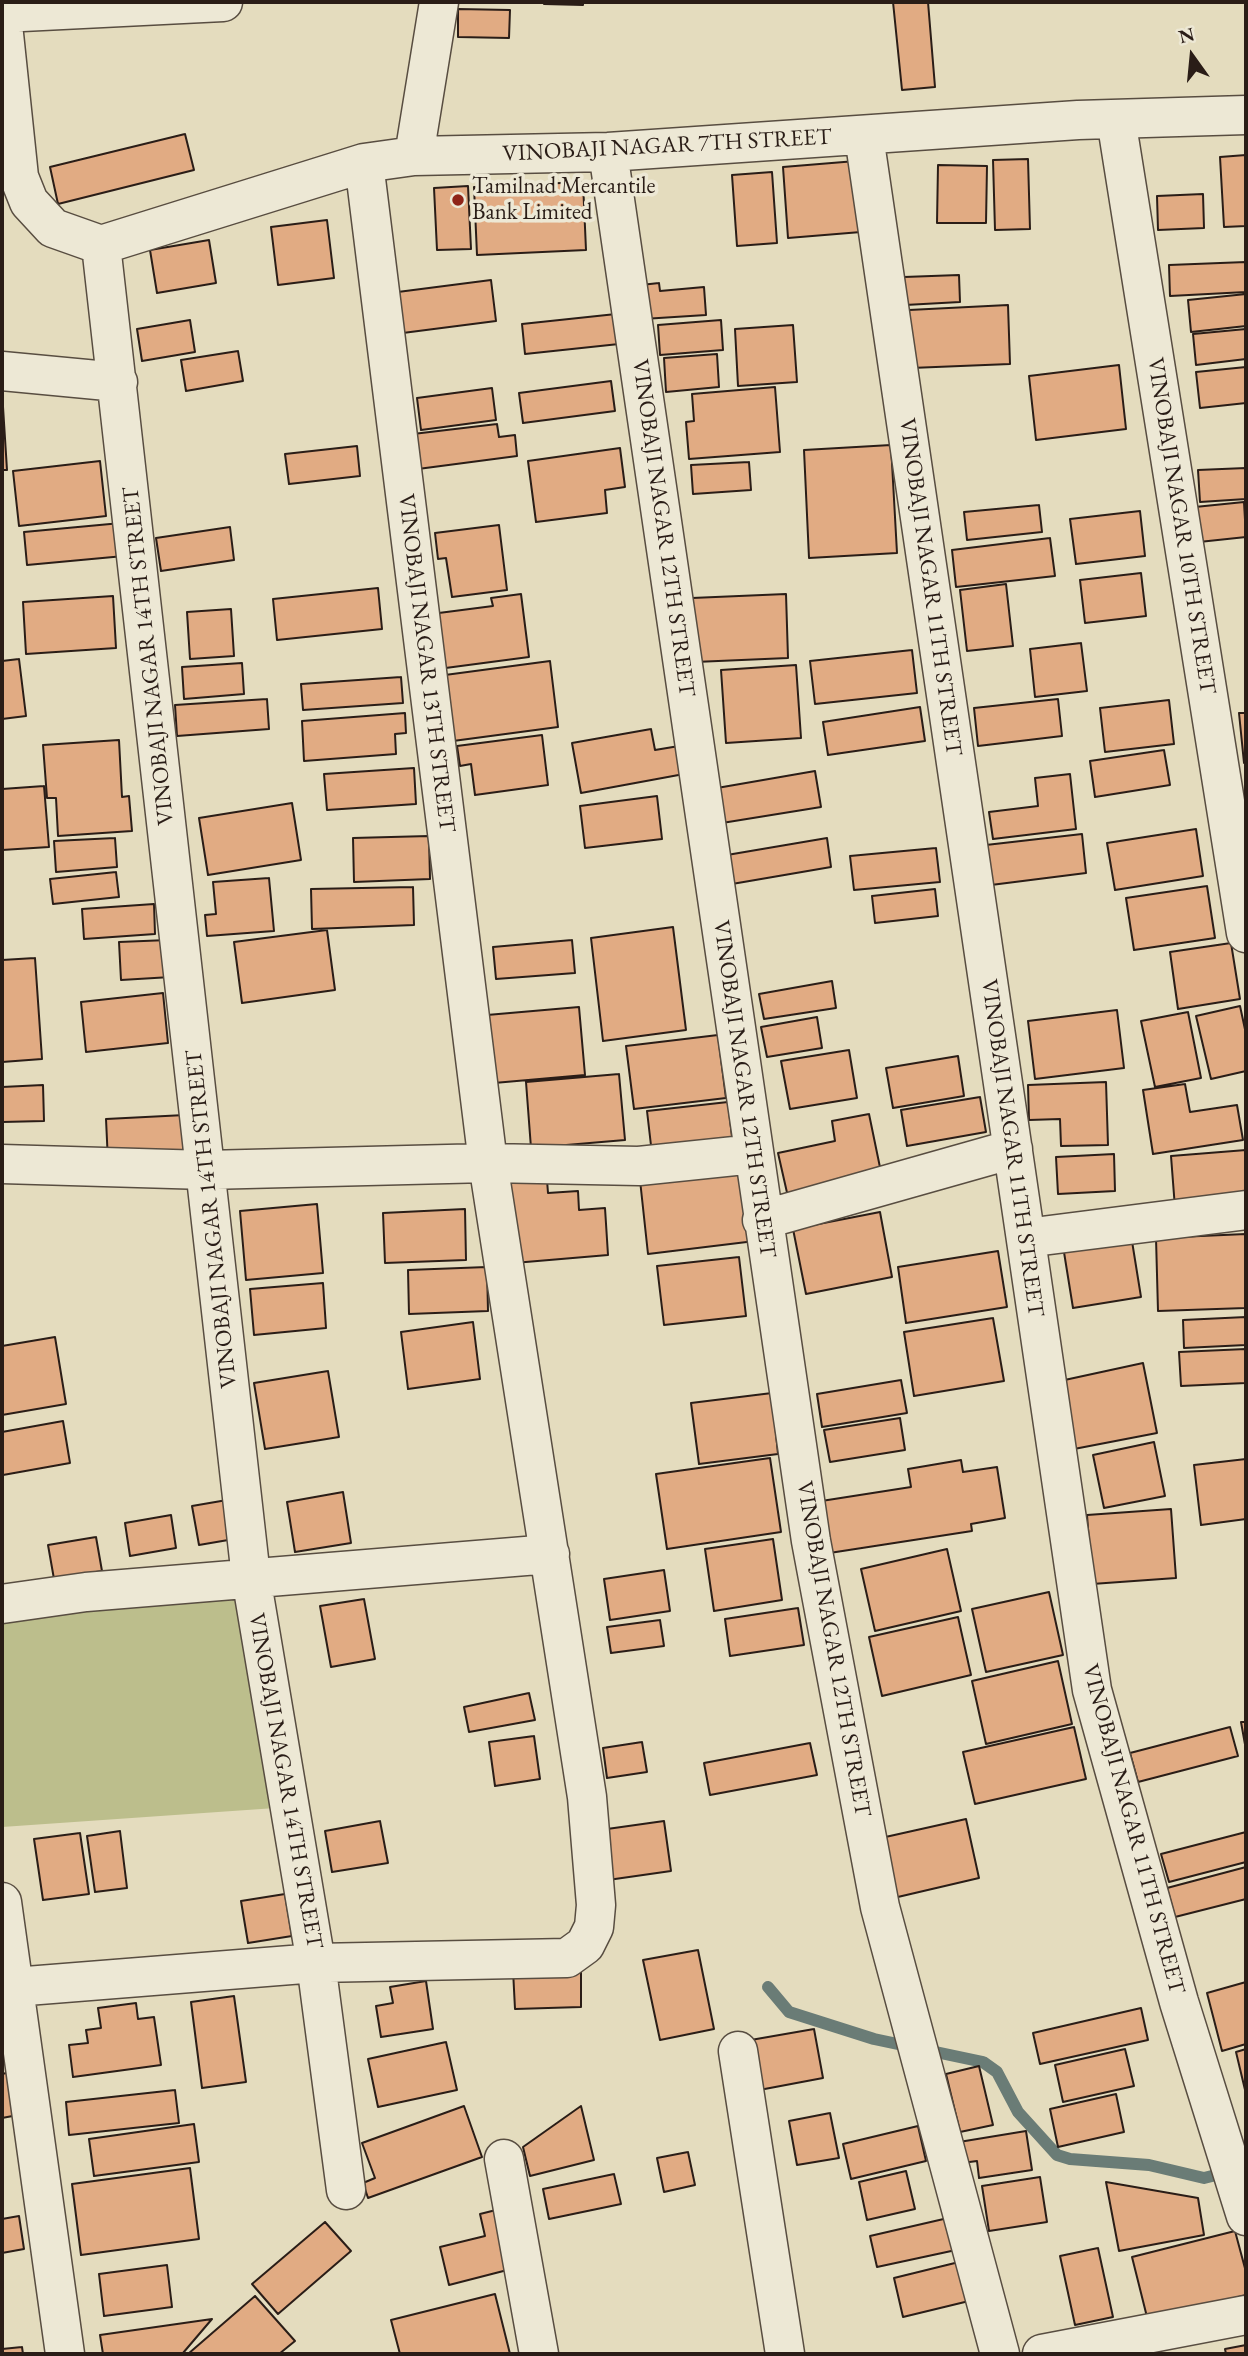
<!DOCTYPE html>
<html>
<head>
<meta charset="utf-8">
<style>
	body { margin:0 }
	#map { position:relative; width:1248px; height:2356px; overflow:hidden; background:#e4dcbe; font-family:"EB Garamond",serif }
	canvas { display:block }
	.frame { position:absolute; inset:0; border:4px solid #2a1d17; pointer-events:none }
	.north { position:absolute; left:1157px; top:21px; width:70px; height:70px; -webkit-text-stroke:5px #ede8d5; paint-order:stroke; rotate:345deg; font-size:19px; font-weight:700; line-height:28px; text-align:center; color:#2a1d17 }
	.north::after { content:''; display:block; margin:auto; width:24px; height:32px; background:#2a1d17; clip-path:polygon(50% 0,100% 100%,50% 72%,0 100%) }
</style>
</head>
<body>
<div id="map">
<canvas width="1248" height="2356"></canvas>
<div class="frame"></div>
<div class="north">N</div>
</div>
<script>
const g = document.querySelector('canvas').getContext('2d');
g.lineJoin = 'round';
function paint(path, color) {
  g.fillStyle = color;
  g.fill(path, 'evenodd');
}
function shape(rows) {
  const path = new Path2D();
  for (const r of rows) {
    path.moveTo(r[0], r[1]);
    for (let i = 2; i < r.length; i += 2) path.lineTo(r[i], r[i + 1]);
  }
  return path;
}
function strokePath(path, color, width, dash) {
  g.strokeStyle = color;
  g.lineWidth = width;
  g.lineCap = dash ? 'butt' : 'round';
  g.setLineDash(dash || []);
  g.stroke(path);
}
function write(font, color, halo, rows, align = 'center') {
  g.font = font + ' "EB Garamond",serif';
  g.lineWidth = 7;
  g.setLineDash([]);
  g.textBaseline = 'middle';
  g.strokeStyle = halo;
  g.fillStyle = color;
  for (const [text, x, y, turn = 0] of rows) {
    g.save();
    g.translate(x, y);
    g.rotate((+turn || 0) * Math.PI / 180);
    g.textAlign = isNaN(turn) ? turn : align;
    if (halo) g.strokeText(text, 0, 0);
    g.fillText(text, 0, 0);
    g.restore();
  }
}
const green = shape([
	[251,1577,290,1807,2,1827,2,1604]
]);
const stream = shape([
	[768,1987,789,2012,874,2039,983,2062,997,2072,1018,2112,1057,2155,1070,2159,1149,2165,1204,2178,1228,2172]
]);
const building = shape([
	[544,2,583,2,583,5,544,4,544,2],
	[893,2,928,2,935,87,902,90,893,2],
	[458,9,510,10,509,38,458,37,458,9],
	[185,134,194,170,58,204,50,167,185,134],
	[1246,155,1246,226,1224,227,1220,157,1246,155],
	[1028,159,1030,229,995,230,993,160,1028,159],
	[856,161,861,232,788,238,783,167,856,161],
	[938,165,987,166,986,223,937,223,938,165],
	[772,172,777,243,737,246,732,175,772,172],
	[583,182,586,250,477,255,474,187,583,182],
	[468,186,471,249,437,250,434,188,468,186],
	[1203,194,1204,228,1158,230,1157,196,1203,194],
	[327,220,334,278,278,285,271,227,327,220],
	[209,240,216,283,157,293,150,250,209,240],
	[1246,262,1246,292,1170,296,1169,265,1246,262],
	[959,275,960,302,905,305,904,277,959,275],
	[491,280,496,321,395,334,390,293,491,280],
	[659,283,660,291,704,287,706,315,643,319,641,285,659,283],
	[1246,294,1246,326,1191,332,1188,300,1246,294],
	[1008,305,1010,364,911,368,909,310,1008,305],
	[616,314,619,344,525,354,522,324,616,314],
	[190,320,195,352,142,361,137,329,190,320],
	[721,320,723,350,660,355,658,325,721,320],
	[793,325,797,382,738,386,735,329,793,325],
	[1246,329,1246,359,1196,365,1193,334,1246,329],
	[238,351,243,381,186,391,181,360,238,351],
	[717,354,719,387,666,392,664,358,717,354],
	[1119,365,1126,429,1036,440,1029,376,1119,365],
	[1246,367,1246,403,1200,408,1196,372,1246,367],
	[611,381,615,411,523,423,519,393,611,381],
	[775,387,780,452,689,459,686,422,694,421,692,394,775,387],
	[492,388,496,420,421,430,417,398,492,388],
	[2,391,7,470,2,470,2,391],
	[497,424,499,437,515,435,517,456,418,469,413,434,497,424],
	[891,445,897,553,809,558,804,450,891,445],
	[357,446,360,476,289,484,285,454,357,446],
	[620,448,625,487,605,490,607,513,536,522,528,461,620,448],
	[100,461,106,516,19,526,13,471,100,461],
	[749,462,751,490,693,494,691,465,749,462],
	[1246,468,1246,499,1200,502,1198,470,1246,468],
	[1244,502,1246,537,1199,542,1195,507,1244,502],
	[1039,505,1042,532,967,540,964,512,1039,505],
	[1140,511,1145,556,1076,564,1070,519,1140,511],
	[121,523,124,556,27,565,24,532,121,523],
	[499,525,507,590,452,597,446,558,438,559,435,533,499,525],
	[230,527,234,560,161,571,156,538,230,527],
	[1050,538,1055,576,956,587,952,550,1050,538],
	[1141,573,1146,616,1085,623,1080,580,1141,573],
	[1006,584,1013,646,967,651,960,590,1006,584],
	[378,588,382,629,277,640,273,599,378,588],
	[521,594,529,657,438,669,431,614,493,606,491,598,521,594],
	[786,594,788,658,695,662,692,598,786,594],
	[113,596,116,648,26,654,23,602,113,596],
	[231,609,234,656,190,659,187,612,231,609],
	[1081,643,1087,691,1035,697,1030,649,1081,643],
	[912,650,917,693,815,704,810,661,912,650],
	[19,659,26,716,2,719,2,661,19,659],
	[550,661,558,727,453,741,445,675,550,661],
	[242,663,244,694,184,699,182,667,242,663],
	[796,665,801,738,726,743,721,670,796,665],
	[401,677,403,703,303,710,301,684,401,677],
	[267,699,269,729,177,736,175,705,267,699],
	[1058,699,1062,736,978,746,974,708,1058,699],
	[1169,700,1174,744,1105,752,1100,708,1169,700],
	[920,707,925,741,828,755,823,722,920,707],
	[405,713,406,733,395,734,396,754,304,761,302,721,405,713],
	[1239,713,1246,713,1246,763,1244,763,1239,713],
	[651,729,655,750,679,746,684,774,581,793,572,743,651,729],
	[542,735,548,785,475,795,471,764,460,766,457,746,542,735],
	[119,740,122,797,129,796,132,831,58,836,56,798,47,798,43,745,119,740],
	[1164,750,1170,785,1095,797,1090,761,1164,750],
	[414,768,416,804,327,810,324,774,414,768],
	[815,771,821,807,722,823,717,788,815,771],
	[1070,774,1076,829,993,839,989,812,1038,806,1035,778,1070,774],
	[44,786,49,847,2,850,2,789,44,786],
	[657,796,662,839,585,848,580,806,657,796],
	[292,803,301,860,208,875,199,818,292,803],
	[1196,829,1203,876,1115,890,1107,843,1196,829],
	[1082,834,1086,873,991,885,986,845,1082,834],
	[429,836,430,879,354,882,353,838,429,836],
	[115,838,117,867,56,872,54,841,115,838],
	[827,838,831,867,732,884,727,855,827,838],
	[936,848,940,882,854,890,850,856,936,848],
	[116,872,119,897,53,904,50,879,116,872],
	[269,878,274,931,207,936,205,915,216,914,213,882,269,878],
	[1207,886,1215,938,1134,950,1126,898,1207,886],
	[413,887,414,925,312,929,311,889,413,887],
	[935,889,938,916,875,923,872,896,935,889],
	[154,904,155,934,84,939,82,909,154,904],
	[673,927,686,1030,603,1041,591,938,673,927],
	[327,930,335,990,242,1003,234,942,327,930],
	[168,940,171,977,121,980,119,942,168,940],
	[572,940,575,973,496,979,493,947,572,940],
	[1231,943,1240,999,1178,1009,1170,952,1231,943],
	[35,958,42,1059,2,1062,2,960,35,958],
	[832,981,836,1008,764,1019,759,994,832,981],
	[163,993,168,1043,86,1052,81,1002,163,993],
	[1240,1006,1246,1034,1246,1071,1211,1079,1196,1016,1240,1006],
	[579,1007,585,1075,494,1083,487,1015,579,1007],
	[1117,1010,1124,1068,1035,1079,1028,1021,1117,1010],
	[1188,1012,1201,1078,1155,1087,1141,1021,1188,1012],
	[817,1017,822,1048,767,1057,761,1027,817,1017],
	[718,1035,726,1098,634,1109,626,1046,718,1035],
	[849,1050,857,1098,790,1109,781,1061,849,1050],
	[958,1056,964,1096,893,1108,886,1068,958,1056],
	[619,1074,625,1140,531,1148,526,1082,619,1074],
	[1106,1082,1108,1145,1061,1146,1060,1119,1029,1120,1028,1085,1106,1082],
	[1185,1084,1190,1112,1237,1105,1243,1140,1153,1154,1143,1090,1185,1084],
	[43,1085,44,1121,2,1122,2,1087,43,1085],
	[980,1097,986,1132,907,1146,901,1110,980,1097],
	[728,1102,733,1145,652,1154,647,1111,728,1102],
	[869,1114,882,1177,788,1197,778,1153,835,1141,832,1121,869,1114],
	[185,1115,187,1159,108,1162,106,1119,185,1115],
	[1246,1150,1246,1203,1175,1208,1171,1156,1246,1150],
	[1114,1154,1115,1191,1058,1194,1056,1157,1114,1154],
	[746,1168,755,1241,648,1254,640,1180,746,1168],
	[547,1180,548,1193,578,1191,579,1210,605,1208,608,1255,514,1263,508,1183,547,1180],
	[317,1204,323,1273,246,1280,240,1211,317,1204],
	[465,1209,466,1260,385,1263,383,1213,465,1209],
	[880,1212,892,1277,806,1294,793,1229,880,1212],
	[1246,1234,1246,1308,1158,1311,1156,1238,1246,1234],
	[1131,1235,1141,1297,1073,1308,1063,1246,1131,1235],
	[998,1251,1007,1307,906,1323,898,1267,998,1251],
	[739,1257,746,1316,664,1325,657,1266,739,1257],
	[487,1267,488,1311,409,1314,408,1270,487,1267],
	[323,1283,326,1328,254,1335,250,1289,323,1283],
	[1246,1317,1246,1345,1184,1348,1183,1320,1246,1317],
	[993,1318,1004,1381,914,1396,904,1332,993,1318],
	[473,1322,480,1379,408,1389,401,1332,473,1322],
	[55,1337,66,1404,2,1415,2,1346,55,1337],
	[1246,1349,1246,1383,1181,1386,1179,1352,1246,1349],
	[1143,1363,1157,1433,1074,1449,1060,1381,1143,1363],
	[328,1371,339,1437,265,1449,254,1383,328,1371],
	[901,1380,907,1413,822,1427,817,1394,901,1380],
	[772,1393,778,1454,699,1464,691,1403,772,1393],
	[900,1418,905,1450,830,1462,824,1430,900,1418],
	[63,1421,70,1463,3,1475,2,1432,63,1421],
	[1154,1442,1165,1496,1104,1508,1093,1455,1154,1442],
	[770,1458,781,1532,667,1549,656,1474,770,1458],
	[1246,1459,1246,1519,1201,1525,1194,1465,1246,1459],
	[961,1460,963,1472,997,1467,1005,1518,971,1524,972,1531,823,1554,815,1502,911,1487,908,1469,961,1460],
	[343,1492,351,1543,295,1552,287,1502,343,1492],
	[227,1500,234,1539,199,1545,192,1506,227,1500],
	[1171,1509,1176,1578,1092,1584,1087,1515,1171,1509],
	[171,1515,176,1548,130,1556,125,1523,171,1515],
	[96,1537,102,1571,54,1579,48,1545,96,1537],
	[773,1539,782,1600,714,1611,705,1549,773,1539],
	[947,1549,961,1611,875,1631,861,1569,947,1549],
	[664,1570,670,1611,610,1620,604,1579,664,1570],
	[1049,1592,1063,1655,986,1672,972,1609,1049,1592],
	[364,1599,375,1659,331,1667,320,1606,364,1599],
	[798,1608,804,1645,730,1656,725,1619,798,1608],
	[958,1617,971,1675,882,1696,869,1637,958,1617],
	[660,1620,664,1646,611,1653,607,1627,660,1620],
	[1058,1661,1072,1724,986,1744,972,1681,1058,1661],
	[529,1693,535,1720,469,1732,464,1707,529,1693],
	[1241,1722,1246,1722,1246,1750,1241,1722],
	[1074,1727,1086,1779,975,1804,963,1752,1074,1727],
	[1230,1727,1238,1756,1138,1782,1130,1753,1230,1727],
	[534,1736,540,1779,495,1786,489,1742,534,1736],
	[642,1742,647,1772,607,1778,603,1748,642,1742],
	[810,1743,817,1775,710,1795,704,1763,810,1743],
	[966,1819,979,1878,885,1900,872,1840,966,1819],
	[380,1821,388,1863,332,1872,325,1831,380,1821],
	[664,1821,671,1871,608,1880,600,1830,664,1821],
	[120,1831,127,1888,95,1892,87,1836,120,1831],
	[1246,1832,1246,1862,1169,1882,1161,1854,1246,1832],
	[80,1833,89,1894,43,1900,34,1839,80,1833],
	[1246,1867,1246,1899,1175,1917,1167,1888,1246,1867],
	[285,1894,292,1936,248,1943,241,1901,285,1894],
	[698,1950,714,2029,660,2040,643,1960,698,1950],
	[581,1968,581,2007,515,2009,513,1970,581,1968],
	[426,1981,433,2029,381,2037,376,2006,393,2003,390,1987,426,1981],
	[1246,1982,1246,2044,1222,2051,1207,1993,1246,1982],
	[234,1996,246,2082,202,2088,191,2002,234,1996],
	[136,2003,138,2019,154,2017,161,2065,73,2077,69,2045,88,2043,86,2030,101,2028,98,2008,136,2003],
	[1141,2008,1148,2040,1040,2064,1033,2033,1141,2008],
	[814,2029,823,2078,754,2091,745,2041,814,2029],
	[446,2042,457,2090,378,2107,368,2059,446,2042],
	[1125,2049,1134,2086,1063,2102,1055,2065,1125,2049],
	[1246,2049,1246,2094,1236,2052,1246,2049],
	[979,2066,993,2125,960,2132,946,2074,979,2066],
	[11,2072,18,2115,2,2118,2,2074,11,2072],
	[175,2090,179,2123,69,2135,66,2102,175,2090],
	[1116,2094,1124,2132,1058,2147,1050,2109,1116,2094],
	[464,2106,482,2157,368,2198,363,2183,375,2178,362,2143,464,2106],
	[581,2106,594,2160,530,2176,523,2147,581,2106],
	[830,2113,839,2158,797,2165,789,2121,830,2113],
	[194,2124,199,2162,94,2176,89,2139,194,2124],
	[918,2126,926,2161,851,2179,843,2144,918,2126],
	[1026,2131,1032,2170,979,2178,977,2161,962,2163,959,2142,1026,2131],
	[688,2152,695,2185,664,2192,657,2158,688,2152],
	[190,2168,199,2239,81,2255,72,2184,190,2168],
	[906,2171,915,2209,867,2220,859,2182,906,2171],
	[614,2174,621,2204,549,2219,543,2189,614,2174],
	[1040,2177,1047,2222,989,2231,982,2186,1040,2177],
	[1106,2182,1198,2198,1204,2235,1119,2251,1106,2182],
	[504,2208,519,2267,449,2285,440,2247,485,2236,480,2214,504,2208],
	[19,2216,24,2249,2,2253,2,2219,19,2216],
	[948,2218,956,2250,877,2267,870,2236,948,2218],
	[325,2222,351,2251,278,2314,252,2284,325,2222],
	[1235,2231,1246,2272,1246,2295,1148,2321,1132,2257,1235,2231],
	[1098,2248,1113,2317,1075,2325,1060,2256,1098,2248],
	[959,2262,969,2301,903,2317,894,2278,959,2262],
	[167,2265,172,2307,104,2316,99,2274,167,2265],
	[495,2294,510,2354,400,2354,391,2320,495,2294],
	[255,2296,295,2341,279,2354,188,2354,255,2296],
	[212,2319,183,2353,103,2354,100,2335,212,2319],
	[1246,2345,1246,2354,1226,2354,1225,2349,1246,2345],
	[22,2347,23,2354,2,2354,2,2349,22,2347]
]);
const minor = shape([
	[2,13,223,2],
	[2,15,19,177,29,202,53,228,101,245],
	[1116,119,1246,933],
	[864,136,1092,1690,1179,2002,1246,2216],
	[608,152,811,1541,880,1907,1000,2354],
	[414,156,439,2],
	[101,245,251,1577,316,1963,346,2190],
	[101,245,364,163,414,156,608,152,1078,120,1246,115],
	[2,371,118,382],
	[2,1164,206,1170,488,1163,639,1166,754,1154],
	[762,1220,1013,1149],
	[1026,1238,1246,1210],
	[2,1604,86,1592,550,1554],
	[2,1902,65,2354],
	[14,1987,316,1963,567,1958,585,1945,594,1927,596,1905,587,1797,488,1163,364,163],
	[738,2051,785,2354],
	[504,2159,539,2354],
	[1042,2354,1246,2315]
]);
const markers = [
	[458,200,7,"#8f2418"]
];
const streetNames = [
	["VINOBAJI NAGAR 7TH STREET",667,146,-3],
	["VINOBAJI NAGAR 10TH STREET",1181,526,81],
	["VINOBAJI NAGAR 12TH STREET",663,528,82],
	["VINOBAJI NAGAR 11TH STREET",930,587,82],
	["VINOBAJI NAGAR 14TH STREET",149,656,-96],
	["VINOBAJI NAGAR 13TH STREET",426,663,83],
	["VINOBAJI NAGAR 12TH STREET",744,1089,82],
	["VINOBAJI NAGAR 11TH STREET",1012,1148,82],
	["VINOBAJI NAGAR 14TH STREET",212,1219,-96],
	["VINOBAJI NAGAR 12TH STREET",833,1649,80],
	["VINOBAJI NAGAR 14TH STREET",285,1781,80],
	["VINOBAJI NAGAR 11TH STREET",1133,1829,75]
];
const poiNames = [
	["Tamilnad Mercantile",472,187],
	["Bank Limited",472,213]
];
paint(green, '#bcbe8c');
strokePath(stream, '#6a7c76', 12);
paint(building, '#e1ab83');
strokePath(building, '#2a1d17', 2);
strokePath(minor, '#584d41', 41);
strokePath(minor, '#ede8d5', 38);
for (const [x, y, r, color] of markers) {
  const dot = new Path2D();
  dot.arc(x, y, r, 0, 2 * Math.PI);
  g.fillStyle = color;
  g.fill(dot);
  strokePath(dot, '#ede8d5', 2.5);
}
write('23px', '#2a1d17', '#ede8d5', streetNames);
write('23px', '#2a1d17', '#ede8d5', poiNames, 'left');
</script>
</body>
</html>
